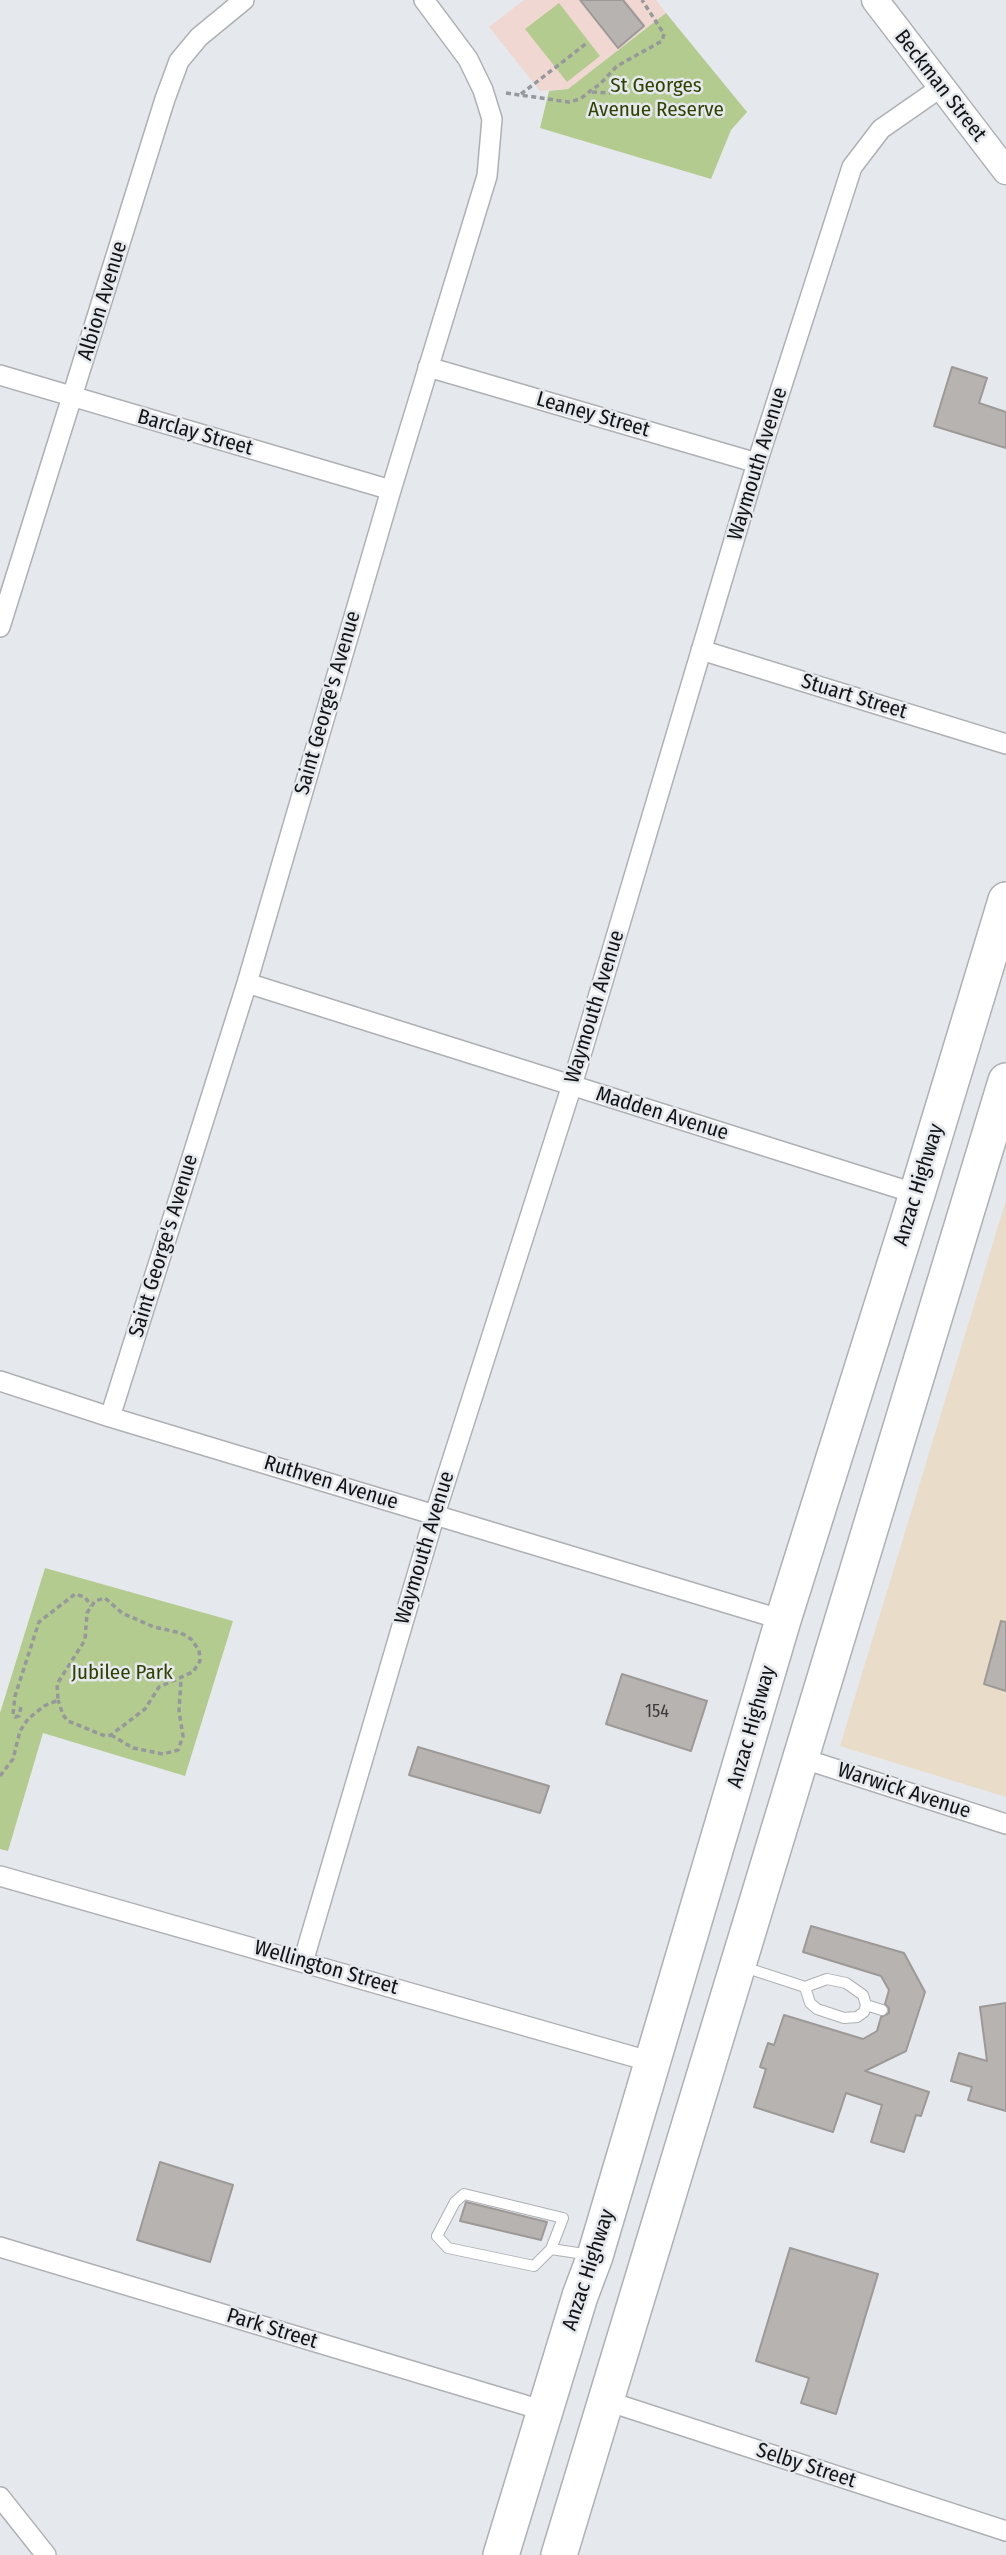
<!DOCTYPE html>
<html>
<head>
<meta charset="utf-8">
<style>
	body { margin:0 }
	canvas { display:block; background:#e5e8ec }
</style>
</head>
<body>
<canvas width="1006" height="2555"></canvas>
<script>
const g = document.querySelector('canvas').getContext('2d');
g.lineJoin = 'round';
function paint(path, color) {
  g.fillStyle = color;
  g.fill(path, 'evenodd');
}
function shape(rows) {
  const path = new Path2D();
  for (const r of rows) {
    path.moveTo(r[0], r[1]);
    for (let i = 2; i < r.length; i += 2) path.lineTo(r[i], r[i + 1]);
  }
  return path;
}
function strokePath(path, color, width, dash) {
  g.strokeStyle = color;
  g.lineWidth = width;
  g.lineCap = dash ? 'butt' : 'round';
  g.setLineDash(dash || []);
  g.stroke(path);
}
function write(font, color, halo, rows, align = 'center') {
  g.font = font + ' "Fira Sans Condensed",sans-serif';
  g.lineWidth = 5;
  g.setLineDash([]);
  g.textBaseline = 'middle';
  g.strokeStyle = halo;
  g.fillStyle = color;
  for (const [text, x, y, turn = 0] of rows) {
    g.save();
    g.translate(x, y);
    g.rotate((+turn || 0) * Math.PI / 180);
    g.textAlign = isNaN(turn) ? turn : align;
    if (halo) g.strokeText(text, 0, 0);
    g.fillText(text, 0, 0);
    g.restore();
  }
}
const commercial = shape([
	[1006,1200,1006,1797,840,1746]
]);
const education = shape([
	[524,0,656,0,666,13,568,89,540,91,489,27]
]);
const green = shape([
	[559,3,600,56,567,82,525,29],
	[666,13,747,112,731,130,711,179,540,128,549,91,568,89],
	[45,1568,233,1621,185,1776,43,1733,8,1851,0,1849,0,1713]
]);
const building = shape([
	[580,0,623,0,644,26,618,48,580,0],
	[952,367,987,378,979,403,1006,412,1006,448,934,426,952,367],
	[1001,1621,1006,1622,1006,1691,984,1684,1001,1621],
	[622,1674,707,1701,691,1751,606,1724,622,1674],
	[418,1747,549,1786,540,1813,409,1775,418,1747],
	[811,1926,904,1953,925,1992,906,2051,865,2071,929,2092,921,2116,916,2115,904,2152,871,2142,882,2105,846,2093,833,2132,754,2107,766,2069,760,2067,768,2043,774,2045,784,2015,863,2039,877,2031,881,2017,889,2013,889,2008,885,2004,889,1990,881,1976,803,1952,811,1926],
	[1006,2003,1006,2111,968,2100,972,2087,951,2081,959,2053,987,2061,980,2007,1006,2003],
	[160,2162,233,2185,210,2262,137,2240,160,2162],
	[466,2202,547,2222,541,2240,460,2221,466,2202],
	[790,2248,878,2274,836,2414,801,2403,809,2378,756,2361,790,2248]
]);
const path = shape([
	[592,92,610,93],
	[506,93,569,102,580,99,601,83,617,66,662,41,664,34,642,0],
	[521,94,587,43],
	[21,1707,19,1716,15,1717,13,1714,15,1696,39,1622,75,1594,85,1597,91,1606],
	[111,1735,133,1748,163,1754,178,1750,183,1736,179,1711,181,1679],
	[0,1776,13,1759,20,1731,28,1719,44,1706,58,1700,57,1684,85,1640,87,1613,95,1601,105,1598,122,1613,154,1627,181,1633,191,1639,199,1650,200,1661,193,1672,159,1687,145,1709,111,1735,105,1736,68,1721,63,1715,58,1700]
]);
const lane = shape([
	[744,1967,805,1987,810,2003,817,2009,844,2018,857,2017,864,2012,866,2005,863,1995,846,1983,827,1979,805,1987],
	[866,2005,882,2010],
	[551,2249,563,2218,464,2194,455,2202,437,2236,448,2248,534,2266,551,2249,591,2255]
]);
const street = shape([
	[428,367,757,463],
	[0,375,391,490],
	[0,627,165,99,179,61,199,37,244,0],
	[701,650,1006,744],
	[247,983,917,1194],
	[0,1381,110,1417,783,1620],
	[110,1417,247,983,391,490,487,176,492,119,483,90,468,59,424,0],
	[801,1758,1006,1824],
	[0,1876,652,2062],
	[303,1962,435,1514,572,1085,757,463,852,167,881,129,940,88],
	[0,2247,545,2411],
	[607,2401,1006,2531],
	[0,2497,46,2555]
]);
const secondary = shape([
	[875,0,1006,171]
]);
const highway = shape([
	[501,2555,580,2296,595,2256,783,1620,917,1194,1006,900],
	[559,2555,1006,1081]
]);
const numberNames = [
	["154",657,1712]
];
const parkNames = [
	["St Georges",656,86],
	["Avenue Reserve",656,110],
	["Jubilee Park",122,1673]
];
const streetNames = [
	["Beckman Street",940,86,52],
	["Albion Avenue",103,301,-73],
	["Leaney Street",593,415,16],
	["Barclay Street",195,433,16],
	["Waymouth Avenue",758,464,-73],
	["Stuart Street",854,697,17],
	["Saint George's Avenue",328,703,-74],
	["Waymouth Avenue",595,1007,-73],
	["Madden Avenue",662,1114,17],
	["Anzac Highway",919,1185,-73],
	["Saint George's Avenue",164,1246,-73],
	["Ruthven Avenue",331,1483,17],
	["Waymouth Avenue",425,1548,-73],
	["Anzac Highway",752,1727,-74],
	["Warwick Avenue",904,1791,18],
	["Wellington Street",326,1968,16],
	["Anzac Highway",589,2270,-72],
	["Park Street",272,2329,17],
	["Selby Street",806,2466,18]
];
paint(commercial, '#e9dcc8');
paint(education, '#f1d7d2');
paint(green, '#b4cb90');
paint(building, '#b7b3b0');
strokePath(building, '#9d9997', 2);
strokePath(lane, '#aeb0b4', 12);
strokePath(street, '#aeb0b4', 22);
strokePath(secondary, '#aeb0b4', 29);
strokePath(highway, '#aeb0b4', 38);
strokePath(path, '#96989b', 3.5, [5, 3.5]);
strokePath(lane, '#fff', 10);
strokePath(street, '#fff', 19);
strokePath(secondary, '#fff', 26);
strokePath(highway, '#fff', 35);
write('18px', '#3b3b3b', null, numberNames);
write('21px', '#2f4200', '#e5e8ec', parkNames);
write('21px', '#121314', '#e5e8ec', streetNames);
</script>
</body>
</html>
